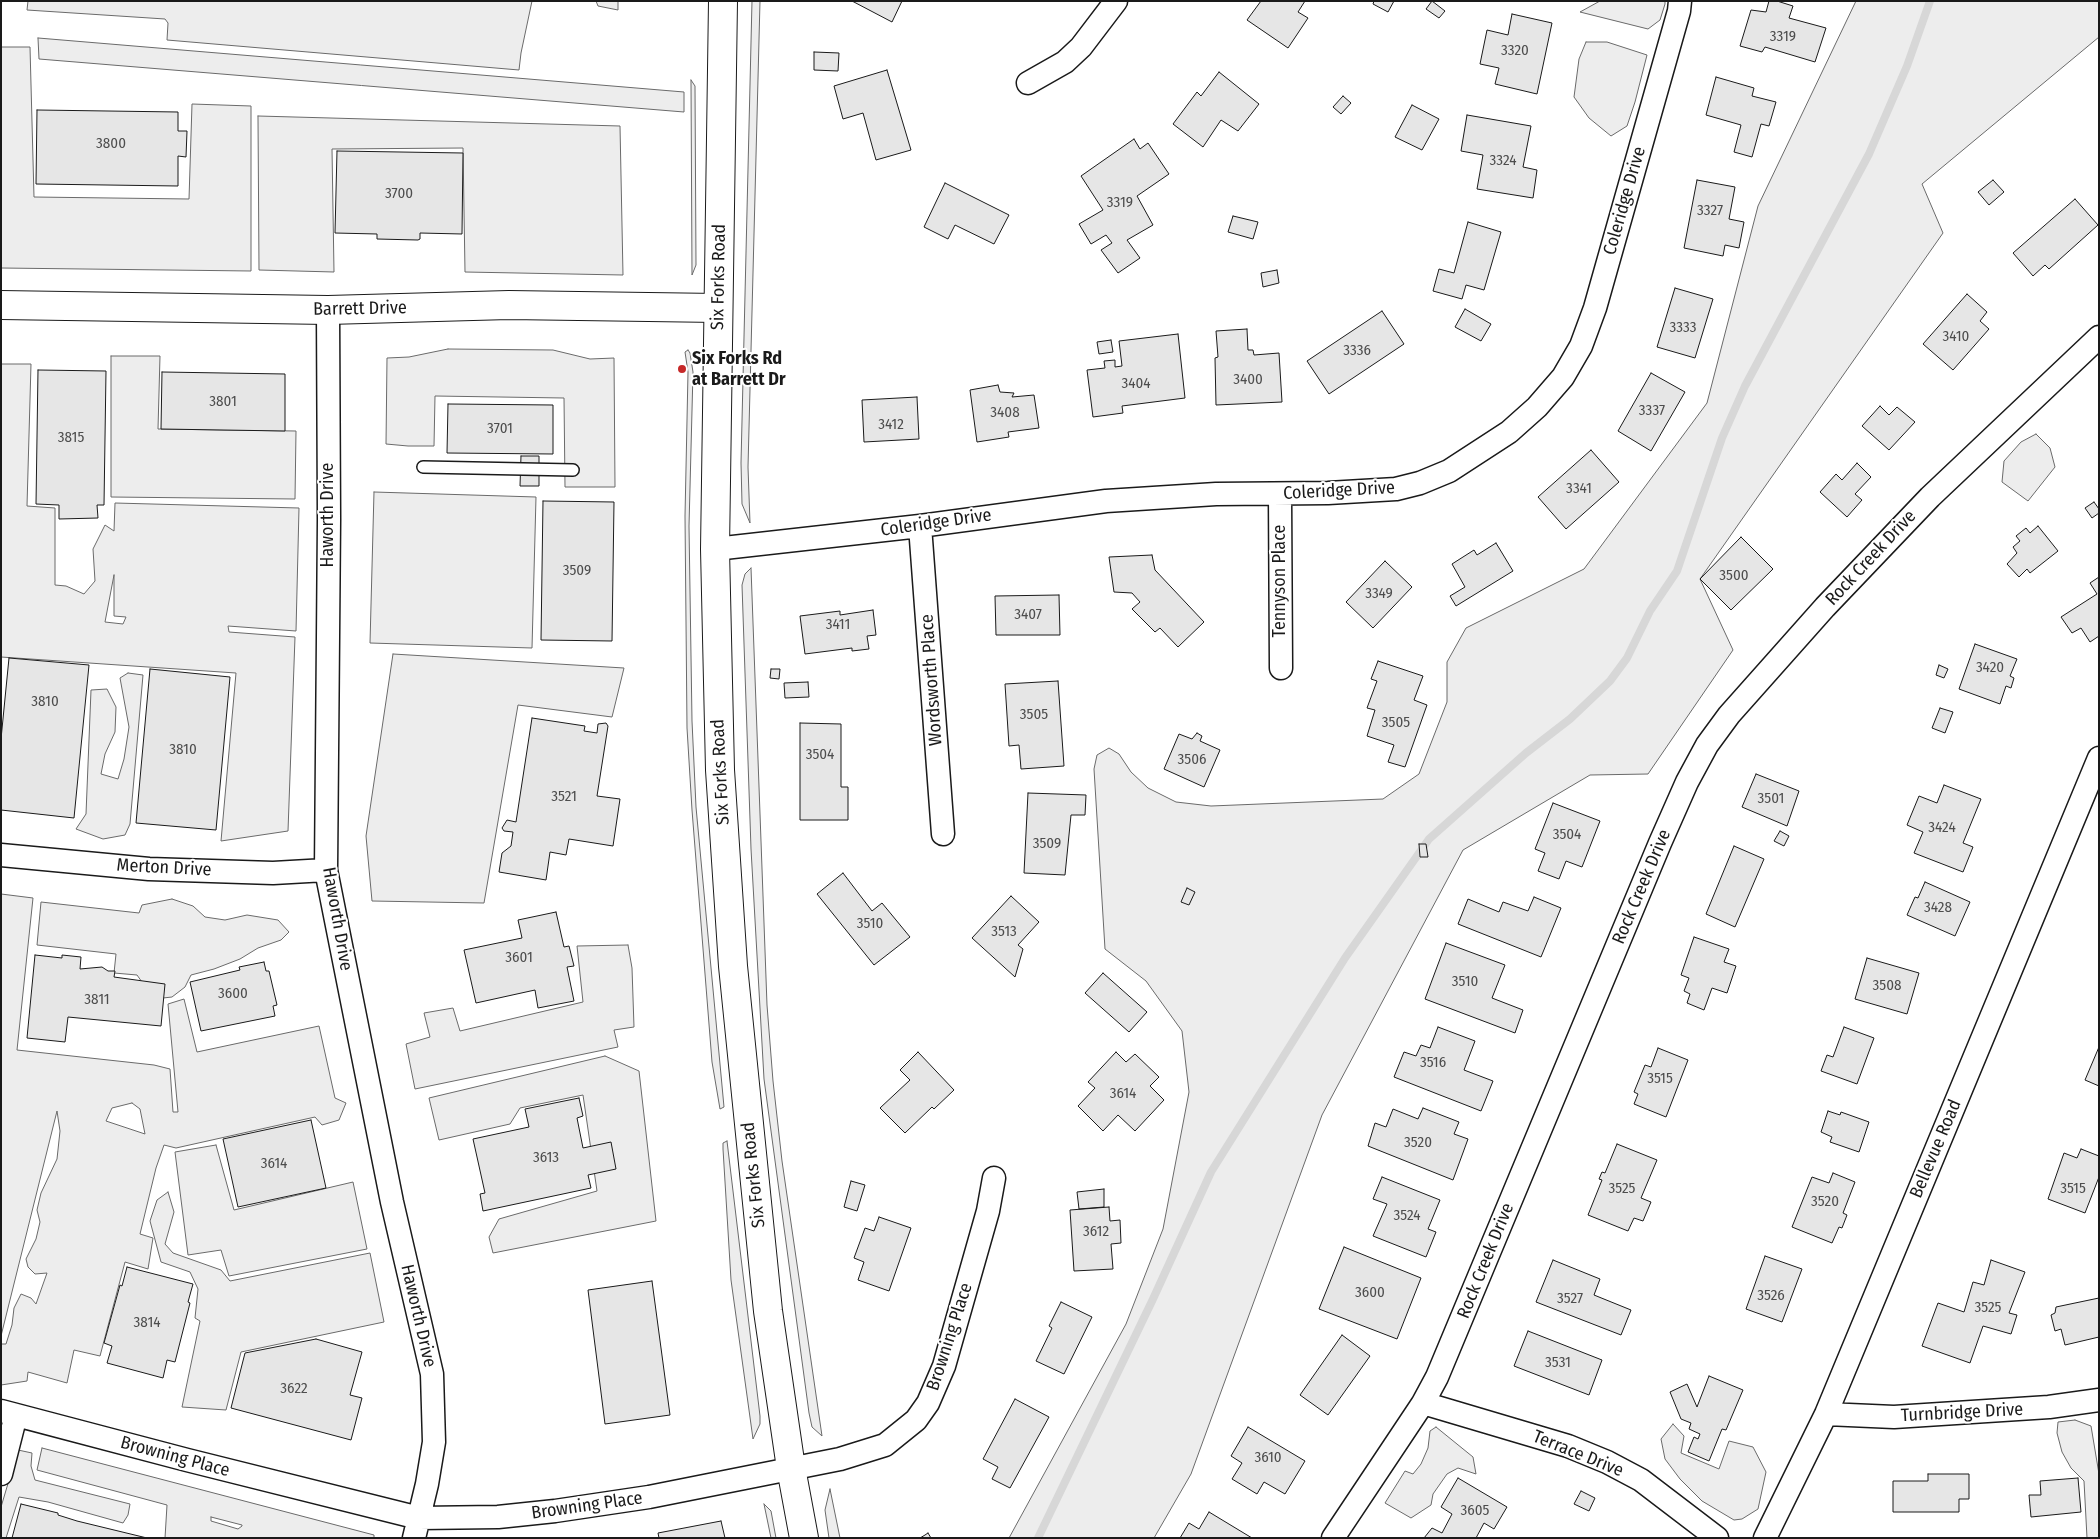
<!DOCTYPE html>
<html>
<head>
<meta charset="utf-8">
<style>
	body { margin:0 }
	#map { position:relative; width:2100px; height:1539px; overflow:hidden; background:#fff; font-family:"Fira Sans Condensed",sans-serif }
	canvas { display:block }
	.frame { position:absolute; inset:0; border:2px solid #1a1a1a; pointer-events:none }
</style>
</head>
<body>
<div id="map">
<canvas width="2100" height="1539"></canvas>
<div class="frame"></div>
</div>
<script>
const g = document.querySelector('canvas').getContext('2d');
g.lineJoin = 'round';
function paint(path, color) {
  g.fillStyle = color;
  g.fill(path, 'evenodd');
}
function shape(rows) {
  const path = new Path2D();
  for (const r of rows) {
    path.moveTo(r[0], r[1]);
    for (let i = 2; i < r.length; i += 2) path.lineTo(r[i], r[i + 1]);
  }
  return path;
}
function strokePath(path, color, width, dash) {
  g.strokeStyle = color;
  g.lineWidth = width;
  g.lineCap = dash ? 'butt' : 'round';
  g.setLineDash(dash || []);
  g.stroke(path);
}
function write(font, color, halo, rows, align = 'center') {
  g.font = font + ' "Fira Sans Condensed",sans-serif';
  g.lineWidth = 4;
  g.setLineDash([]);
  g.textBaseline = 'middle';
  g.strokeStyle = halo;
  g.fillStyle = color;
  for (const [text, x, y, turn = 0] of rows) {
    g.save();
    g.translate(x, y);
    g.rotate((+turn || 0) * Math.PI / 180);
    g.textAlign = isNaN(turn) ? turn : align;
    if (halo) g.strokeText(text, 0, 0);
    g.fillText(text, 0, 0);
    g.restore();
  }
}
const built = shape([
	[28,1,532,1,521,53,519,70,167,40,168,23,165,19,27,10,28,1],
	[596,1,618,1,618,10,598,6,596,1],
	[752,1,760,1,748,467,750,523,742,504,741,463,752,1],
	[1600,1,1665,1,1665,4,1660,20,1648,29,1580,12,1600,1],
	[1856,1,2099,1,2099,37,1922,184,1943,233,1700,579,1733,650,1648,774,1590,775,1463,850,1322,1115,1191,1474,1154,1538,1009,1538,1126,1324,1163,1229,1189,1092,1182,1031,1146,981,1105,949,1094,769,1097,755,1109,748,1119,754,1131,772,1148,788,1176,802,1211,806,1383,799,1419,774,1447,702,1447,662,1466,628,1584,569,1707,403,1758,206,1856,1],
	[38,38,684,92,684,112,39,59,38,38],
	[1586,42,1607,42,1647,55,1635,102,1627,126,1611,136,1589,118,1574,97,1579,59,1586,42],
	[1,47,30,47,34,197,189,199,192,104,251,106,251,271,1,268,1,47],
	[691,80,695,86,696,265,692,275,691,80],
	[258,116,620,126,623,275,465,272,463,148,332,149,334,272,259,270,258,116],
	[448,349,553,350,590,359,614,358,615,487,565,487,564,398,435,396,434,446,408,446,386,444,387,358,409,357,448,349],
	[688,350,690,353,693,372,689,526,692,721,696,807,724,1107,720,1109,712,1062,692,810,687,728,685,516,688,372,685,352,688,350],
	[111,356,160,356,158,429,296,431,295,499,111,497,111,356],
	[1,364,31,364,27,506,55,508,55,585,66,586,84,594,95,581,93,549,105,525,114,531,115,503,299,508,296,631,228,626,229,632,295,637,288,831,221,841,236,673,1,657,1,364],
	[114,575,114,616,126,617,123,624,105,622,114,575],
	[2036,434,2050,448,2055,467,2028,501,2002,482,2004,461,2021,442,2036,434],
	[374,492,536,497,532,648,370,643,374,492],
	[751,568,767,1005,773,1081,782,1161,822,1436,812,1427,809,1413,764,1079,751,849,742,585,745,574,751,568],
	[393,654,624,668,612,717,518,705,484,903,372,901,366,836,393,654],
	[128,673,143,675,130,824,125,835,103,839,76,829,86,814,91,690,107,689,116,707,115,732,105,754,101,774,118,779,124,759,129,727,120,678,128,673],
	[1,894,33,898,17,1050,154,1065,170,1069,173,1112,178,1112,168,1004,184,999,197,1052,319,1026,335,1098,346,1103,339,1120,322,1125,315,1117,176,1148,164,1145,156,1168,140,1234,153,1238,148,1269,125,1262,100,1356,74,1350,67,1383,28,1372,27,1381,1,1385,1,1344,6,1344,12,1325,14,1308,21,1294,31,1298,36,1304,47,1273,35,1274,28,1267,26,1259,36,1239,40,1222,37,1210,41,1193,57,1159,60,1131,57,1111,1,1336,1,894],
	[132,1103,140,1109,145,1134,106,1121,112,1108,132,1103],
	[172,899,193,906,205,917,225,920,247,915,278,920,289,932,281,940,258,948,240,959,214,969,191,975,185,987,172,997,154,999,137,975,114,973,116,954,37,945,41,902,139,913,142,905,172,899],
	[628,945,632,968,634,1027,614,1030,618,1047,415,1089,406,1044,430,1037,424,1013,453,1008,460,1031,583,1002,577,946,628,945],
	[605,1056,639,1071,656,1221,493,1253,489,1237,499,1219,597,1191,583,1095,520,1108,510,1124,439,1140,429,1098,605,1056],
	[727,1141,760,1416,760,1424,753,1439,731,1280,723,1149,723,1143,727,1141],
	[216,1145,234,1210,353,1182,367,1249,229,1276,221,1250,188,1255,175,1152,216,1145],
	[168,1192,174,1212,165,1244,173,1253,221,1270,230,1281,370,1253,384,1322,241,1352,226,1410,182,1407,200,1321,195,1318,198,1289,190,1272,161,1262,150,1221,157,1200,168,1192],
	[2075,1420,2091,1426,2099,1474,2099,1538,2087,1538,2084,1481,2071,1468,2062,1452,2057,1433,2058,1422,2075,1420],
	[1673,1424,1684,1436,1681,1453,1719,1469,1729,1441,1753,1447,1766,1472,1758,1509,1742,1519,1734,1520,1702,1501,1680,1479,1665,1459,1661,1439,1673,1424],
	[1436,1427,1473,1457,1476,1474,1458,1468,1447,1474,1433,1494,1431,1505,1411,1518,1385,1503,1405,1471,1413,1474,1421,1464,1428,1448,1430,1431,1436,1427],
	[42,1448,374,1535,374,1538,165,1538,167,1505,37,1470,42,1448],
	[211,1517,242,1525,242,1526,238,1529,211,1521,211,1517],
	[18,1450,32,1453,31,1466,35,1480,130,1504,128,1515,123,1523,48,1502,19,1497,6,1538,1,1538,1,1507,18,1450],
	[830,1489,840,1538,829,1538,825,1510,830,1489],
	[764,1504,771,1511,776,1538,771,1538,764,1504]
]);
const stream = shape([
	[1038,1538,1153,1299,1211,1172,1345,958,1429,839,1526,753,1570,719,1610,681,1627,658,1650,611,1677,571,1722,438,1745,386,1869,154,1907,66,1930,1]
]);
const building = shape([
	[852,1,902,1,892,22,852,1],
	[1261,1,1305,1,1298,12,1308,18,1288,48,1247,20,1261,1],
	[1374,1,1394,1,1388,12,1373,4,1374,1],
	[1432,1,1445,11,1439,18,1426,9,1432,1],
	[1769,1,1777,1,1793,6,1789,18,1826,28,1815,62,1765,47,1762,52,1740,46,1751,10,1766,12,1769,1],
	[1512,14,1552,23,1537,94,1495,84,1499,68,1480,64,1487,30,1508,35,1512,14],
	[814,52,839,53,838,71,814,70,814,52],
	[887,70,911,150,876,160,863,113,843,119,834,86,887,70],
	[1219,72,1259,104,1238,131,1221,120,1203,147,1173,124,1197,92,1201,96,1219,72],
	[1716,77,1754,88,1752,96,1776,102,1769,126,1761,124,1752,157,1734,152,1741,125,1706,115,1716,77],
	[1343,96,1351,103,1341,114,1333,107,1343,96],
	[1412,105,1439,119,1422,150,1395,137,1412,105],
	[37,110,178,112,178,131,187,131,186,157,178,156,178,186,36,184,37,110],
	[1467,115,1531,126,1523,167,1537,170,1533,198,1477,189,1483,155,1461,151,1467,115],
	[1134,139,1140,149,1148,143,1169,174,1137,196,1153,225,1127,240,1140,258,1118,273,1101,250,1112,243,1106,235,1091,244,1079,224,1103,210,1081,176,1134,139],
	[337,151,463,153,462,234,420,233,420,239,418,240,377,239,377,234,335,233,337,151],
	[1697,180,1735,187,1729,219,1744,222,1739,248,1725,245,1723,256,1684,248,1697,180],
	[1993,180,2004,192,1989,205,1978,192,1993,180],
	[945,183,1009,215,994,244,955,225,948,239,924,227,945,183],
	[2075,199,2098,225,2049,269,2045,265,2033,276,2013,253,2075,199],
	[1233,216,1258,222,1253,239,1228,232,1233,216],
	[1468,222,1501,232,1484,290,1466,285,1462,299,1433,291,1439,269,1454,273,1468,222],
	[1277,270,1279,283,1263,287,1261,273,1277,270],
	[1675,288,1713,299,1695,358,1657,347,1675,288],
	[1967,294,1987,312,1980,321,1989,329,1953,370,1923,344,1967,294],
	[1465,309,1491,324,1481,341,1455,327,1465,309],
	[1382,311,1404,344,1329,394,1307,361,1382,311],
	[1247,329,1248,350,1253,350,1254,355,1279,353,1282,402,1216,405,1215,358,1218,357,1216,331,1247,329],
	[1178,334,1185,398,1122,406,1123,413,1093,417,1087,370,1105,368,1104,361,1115,360,1115,367,1122,366,1119,341,1178,334],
	[1111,340,1113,352,1099,354,1097,342,1111,340],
	[38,370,106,371,104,505,97,505,98,518,59,519,59,505,36,504,38,370],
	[162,372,285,374,285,431,161,429,162,372],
	[1651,373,1685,392,1651,451,1618,431,1651,373],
	[998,385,1000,392,1014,393,1012,397,1034,395,1039,428,1008,432,1009,437,977,442,970,390,998,385],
	[917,397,919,439,864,442,862,400,917,397],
	[448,404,553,405,553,454,447,453,448,404],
	[1880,406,1889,415,1897,407,1915,422,1889,450,1862,426,1880,406],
	[1591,450,1619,482,1566,529,1538,497,1591,450],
	[521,456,539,456,539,486,520,486,521,456],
	[1857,463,1871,477,1855,494,1862,500,1847,517,1820,492,1836,474,1842,480,1857,463],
	[543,501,614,502,612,641,541,640,543,501],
	[2094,502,2099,509,2099,513,2092,518,2085,508,2094,502],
	[2038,526,2058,551,2030,573,2027,569,2019,577,2007,564,2017,553,2013,547,2020,541,2016,536,2026,528,2030,533,2038,526],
	[1741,537,1773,569,1731,610,1700,579,1741,537],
	[1496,543,1513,571,1456,606,1450,596,1465,587,1452,564,1474,550,1477,555,1496,543],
	[1152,555,1155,570,1204,622,1178,647,1160,628,1155,632,1132,609,1140,602,1132,593,1114,592,1109,557,1152,555],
	[1385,561,1412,587,1373,628,1346,602,1385,561],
	[2099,577,2099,636,2090,642,2081,628,2072,633,2061,617,2097,594,2090,583,2099,577],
	[1059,595,1060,635,996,635,995,596,1059,595],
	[873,610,876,635,867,636,869,649,852,651,852,648,805,654,800,616,840,611,840,615,873,610],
	[1975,644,2017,659,2010,676,2014,678,2011,688,2006,686,2000,704,1959,689,1975,644],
	[9,658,89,665,74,818,1,810,1,739,9,658],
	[1378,661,1423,676,1414,700,1427,705,1405,767,1388,762,1394,745,1367,736,1375,710,1367,708,1377,681,1371,679,1378,661],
	[1939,665,1948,669,1944,678,1936,675,1939,665],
	[150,669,230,677,216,830,136,823,150,669],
	[771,669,780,669,779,679,770,678,771,669],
	[1058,681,1064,766,1021,769,1019,745,1009,746,1005,684,1058,681],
	[808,682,809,697,785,698,784,683,808,682],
	[1940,708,1953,712,1945,733,1932,728,1940,708],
	[532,718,585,726,584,731,597,733,598,724,606,723,608,726,597,796,620,799,613,846,569,839,566,855,550,852,546,880,499,872,502,853,511,846,513,832,504,831,502,828,507,820,516,822,532,718],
	[800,723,841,724,841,787,848,787,848,820,800,820,800,723],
	[1197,733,1202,736,1200,741,1220,750,1204,787,1164,769,1179,734,1192,739,1197,733],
	[1756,774,1799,791,1787,826,1742,807,1756,774],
	[1944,785,1981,799,1963,843,1973,847,1963,872,1914,853,1923,832,1907,825,1919,796,1937,803,1944,785],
	[1028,793,1086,795,1085,815,1071,815,1065,875,1024,873,1028,793],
	[1553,803,1600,821,1582,867,1566,861,1559,879,1538,871,1545,853,1535,849,1553,803],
	[1780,831,1789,836,1784,846,1774,841,1780,831],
	[1419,844,1426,844,1428,857,1420,857,1419,844],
	[1734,846,1764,859,1735,927,1706,914,1734,846],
	[843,873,872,911,882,903,910,937,874,965,817,894,843,873],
	[1925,882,1970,902,1955,936,1907,915,1915,897,1918,898,1925,882],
	[1187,888,1195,892,1189,905,1181,902,1187,888],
	[1011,896,1039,922,1018,945,1023,949,1015,977,972,938,1011,896],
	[1534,897,1561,908,1541,957,1458,924,1468,899,1499,912,1503,902,1528,911,1534,897],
	[556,912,564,947,569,946,574,966,567,967,574,1001,538,1008,535,990,476,1003,464,950,522,938,518,920,556,912],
	[1694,937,1729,949,1724,962,1736,966,1727,993,1712,988,1704,1010,1687,1003,1690,994,1684,991,1689,978,1681,975,1694,937],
	[1446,943,1505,965,1492,998,1523,1010,1515,1033,1425,999,1446,943],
	[35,955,62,958,62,955,81,957,80,969,102,967,108,971,115,971,114,977,165,984,161,1026,68,1017,65,1042,27,1038,35,955],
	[1867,958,1919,973,1907,1014,1855,999,1867,958],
	[264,962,266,971,269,971,277,1005,273,1006,275,1016,201,1031,190,982,240,970,239,967,264,962],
	[1103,973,1147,1012,1129,1032,1085,993,1103,973],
	[1438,1027,1475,1041,1464,1070,1493,1081,1481,1111,1394,1077,1404,1052,1416,1056,1421,1045,1430,1048,1438,1027],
	[1844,1027,1874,1038,1857,1084,1821,1071,1827,1055,1833,1057,1844,1027],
	[2099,1047,2099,1086,2085,1080,2099,1047],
	[1658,1048,1688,1060,1666,1117,1634,1104,1638,1094,1634,1092,1645,1065,1651,1067,1658,1048],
	[918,1052,954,1090,934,1109,932,1107,905,1133,880,1108,910,1080,900,1070,918,1052],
	[1116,1052,1126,1062,1135,1054,1159,1077,1150,1086,1164,1100,1135,1131,1118,1115,1103,1131,1078,1106,1095,1088,1088,1082,1116,1052],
	[579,1098,583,1116,577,1118,583,1148,611,1142,616,1169,588,1175,591,1188,483,1211,480,1194,485,1193,473,1139,529,1127,525,1109,579,1098],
	[1423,1108,1459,1122,1454,1134,1468,1139,1453,1180,1368,1146,1375,1123,1386,1127,1393,1109,1418,1119,1423,1108],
	[1828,1111,1840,1115,1841,1112,1869,1122,1859,1152,1830,1142,1832,1137,1821,1132,1828,1111],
	[311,1120,326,1188,238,1207,223,1139,311,1120],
	[1617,1144,1657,1160,1641,1198,1651,1202,1643,1221,1634,1218,1628,1231,1588,1215,1602,1180,1599,1179,1602,1172,1605,1173,1617,1144],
	[2081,1149,2099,1156,2099,1177,2085,1213,2048,1199,2064,1153,2077,1158,2081,1149],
	[1833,1173,1855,1182,1843,1213,1847,1215,1842,1228,1839,1227,1832,1243,1792,1227,1812,1177,1829,1183,1833,1173],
	[1382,1177,1440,1200,1428,1229,1436,1232,1426,1257,1373,1236,1387,1204,1373,1199,1382,1177],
	[851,1181,865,1185,857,1211,844,1207,851,1181],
	[1104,1189,1104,1207,1079,1209,1077,1192,1104,1189],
	[1109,1207,1110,1221,1120,1220,1121,1243,1111,1244,1113,1269,1074,1271,1070,1210,1109,1207],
	[879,1217,911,1228,889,1291,858,1280,864,1262,854,1258,865,1228,874,1231,879,1217],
	[1344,1247,1421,1278,1397,1339,1319,1309,1344,1247],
	[1765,1256,1802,1269,1782,1322,1746,1309,1765,1256],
	[1553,1260,1600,1279,1594,1295,1631,1310,1621,1335,1536,1302,1553,1260],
	[1991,1260,2025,1272,2009,1313,2017,1315,2011,1334,1983,1326,1970,1363,1922,1346,1938,1303,1964,1312,1973,1282,1984,1285,1991,1260],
	[127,1267,193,1284,188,1302,190,1303,175,1362,167,1360,163,1378,107,1363,112,1346,104,1343,120,1285,122,1286,127,1267],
	[652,1281,670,1415,605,1424,588,1290,652,1281],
	[2099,1298,2099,1337,2065,1345,2061,1329,2055,1331,2051,1315,2055,1313,2056,1307,2099,1298],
	[1061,1302,1092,1317,1064,1374,1036,1361,1052,1328,1049,1326,1061,1302],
	[1528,1331,1602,1360,1589,1395,1514,1366,1528,1331],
	[1342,1335,1370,1356,1328,1415,1300,1395,1342,1335],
	[316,1339,362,1352,350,1395,362,1398,351,1440,231,1408,245,1353,316,1339],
	[1709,1376,1743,1390,1726,1430,1722,1429,1709,1461,1688,1452,1694,1437,1698,1439,1700,1434,1689,1429,1691,1423,1681,1419,1670,1392,1687,1384,1697,1407,1709,1376],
	[1015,1399,1049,1417,1010,1488,992,1479,998,1467,983,1459,1015,1399],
	[1248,1427,1305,1461,1285,1494,1264,1482,1257,1494,1232,1479,1242,1463,1231,1456,1248,1427],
	[1928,1474,1969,1474,1969,1499,1959,1499,1959,1512,1893,1512,1893,1481,1928,1481,1928,1474],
	[1458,1478,1507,1507,1494,1529,1484,1523,1476,1538,1424,1538,1432,1528,1442,1533,1452,1514,1441,1507,1458,1478],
	[2078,1478,2081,1512,2031,1517,2029,1495,2041,1495,2040,1481,2078,1478],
	[1581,1491,1595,1498,1589,1511,1574,1504,1581,1491],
	[21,1504,58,1513,58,1515,77,1521,147,1538,12,1538,21,1504],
	[1209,1512,1252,1538,1180,1538,1189,1523,1199,1529,1209,1512],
	[721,1521,725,1538,659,1538,658,1533,721,1521],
	[928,1533,931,1538,920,1538,925,1535,928,1533]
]);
const lane = shape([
	[423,467,573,470]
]);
const street = shape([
	[1028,83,1065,62,1081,47,1116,1],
	[328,310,329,520,326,870,392,1202,432,1374,434,1442,427,1484,414,1538],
	[1280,494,1281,668],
	[920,526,943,834],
	[715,549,920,526,1106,501,1216,494,1328,493,1396,489,1420,483,1449,471,1509,432,1537,407,1563,377,1581,346,1595,308,1679,11,1680,1],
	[1,855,149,869,273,873,326,870],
	[1423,1403,1568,1446,1607,1462,1641,1480,1717,1538],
	[1,1411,187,1460,419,1518,498,1517,555,1511,649,1497,840,1459,885,1445,916,1420,928,1403,944,1366,988,1211,994,1178],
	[1826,1414,1894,1417,2049,1407,2099,1400],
	[1,1474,16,1415],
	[1333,1538,1423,1403,1437,1377,1660,843,1687,782,1707,745,1729,715,1825,607,1930,497,2099,337],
	[1765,1538,1826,1414,2099,758]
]);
const secondary = shape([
	[1,305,328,310,509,305,718,308]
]);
const primary = shape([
	[723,1,715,549,720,770,733,966,768,1311,791,1468,804,1538]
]);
const markers = [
	[682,369,5,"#c62828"]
];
const numberNames = [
	["3319",1783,37],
	["3320",1515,51],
	["3800",111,144],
	["3324",1503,161],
	["3700",399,194],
	["3319",1120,203],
	["3327",1710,211],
	["3333",1683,328],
	["3410",1956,337],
	["3336",1357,351],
	["3400",1248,380],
	["3404",1136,384],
	["3801",223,402],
	["3337",1652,411],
	["3408",1005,413],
	["3412",891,425],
	["3701",500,429],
	["3815",71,438],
	["3341",1579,489],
	["3509",577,571],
	["3500",1734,576],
	["3349",1379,594],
	["3407",1028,615],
	["3411",838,625],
	["3420",1990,668],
	["3810",45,702],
	["3505",1034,715],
	["3505",1396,723],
	["3810",183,750],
	["3504",820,755],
	["3506",1192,760],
	["3521",564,797],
	["3501",1771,799],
	["3424",1942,828],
	["3504",1567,835],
	["3509",1047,844],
	["3428",1938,908],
	["3510",870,924],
	["3513",1004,932],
	["3601",519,958],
	["3510",1465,982],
	["3508",1887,986],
	["3600",233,994],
	["3811",97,1000],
	["3516",1433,1063],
	["3515",1660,1079],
	["3614",1123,1094],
	["3520",1418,1143],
	["3613",546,1158],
	["3614",274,1164],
	["3525",1622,1189],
	["3515",2073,1189],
	["3520",1825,1202],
	["3524",1407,1216],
	["3612",1096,1232],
	["3600",1370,1293],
	["3526",1771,1296],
	["3527",1570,1299],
	["3525",1988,1308],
	["3814",147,1323],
	["3531",1558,1363],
	["3622",294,1389],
	["3610",1268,1458],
	["3605",1475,1511]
];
const streetNames = [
	["Coleridge Drive",1625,201,-74],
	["Six Forks Road",719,277,-89],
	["Barrett Drive",360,309,-1],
	["Coleridge Drive",1339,491,-3],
	["Haworth Drive",328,515,-90],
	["Coleridge Drive",936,523,-8],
	["Rock Creek Drive",1871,558,-47],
	["Tennyson Place",1280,581,-90],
	["Wordsworth Place",932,680,-94],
	["Six Forks Road",721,772,-93],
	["Merton Drive",164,868,3],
	["Rock Creek Drive",1642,887,-67],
	["Haworth Drive",337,919,80],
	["Bellevue Road",1936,1149,-67],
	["Six Forks Road",754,1175,-96],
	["Rock Creek Drive",1486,1261,-68],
	["Haworth Drive",418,1316,77],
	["Browning Place",950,1337,-72],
	["Turnbridge Drive",1962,1413,-3],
	["Terrace Drive",1578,1454,22],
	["Browning Place",175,1457,15],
	["Browning Place",587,1506,-8]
];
const poiNames = [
	["Six Forks Rd",692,359],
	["at Barrett Dr",692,380]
];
paint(built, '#ededed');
strokePath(built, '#6a6a6a', 1);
strokePath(stream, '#d7d7d7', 8);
paint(building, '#e6e6e6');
strokePath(building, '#1a1a1a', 1);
strokePath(lane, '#1a1a1a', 14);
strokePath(street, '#1a1a1a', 25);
strokePath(secondary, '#1a1a1a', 30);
strokePath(primary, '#1a1a1a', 30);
strokePath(lane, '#fff', 11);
strokePath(street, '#fff', 22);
strokePath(secondary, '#fff', 28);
strokePath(primary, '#fff', 28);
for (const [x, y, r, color] of markers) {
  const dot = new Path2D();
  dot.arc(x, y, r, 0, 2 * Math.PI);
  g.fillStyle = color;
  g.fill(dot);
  strokePath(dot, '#fff', 2);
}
write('15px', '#4d4d4d', null, numberNames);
write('18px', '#1a1a1a', '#fff', streetNames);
write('bold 18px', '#1a1a1a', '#fff', poiNames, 'left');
</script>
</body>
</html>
